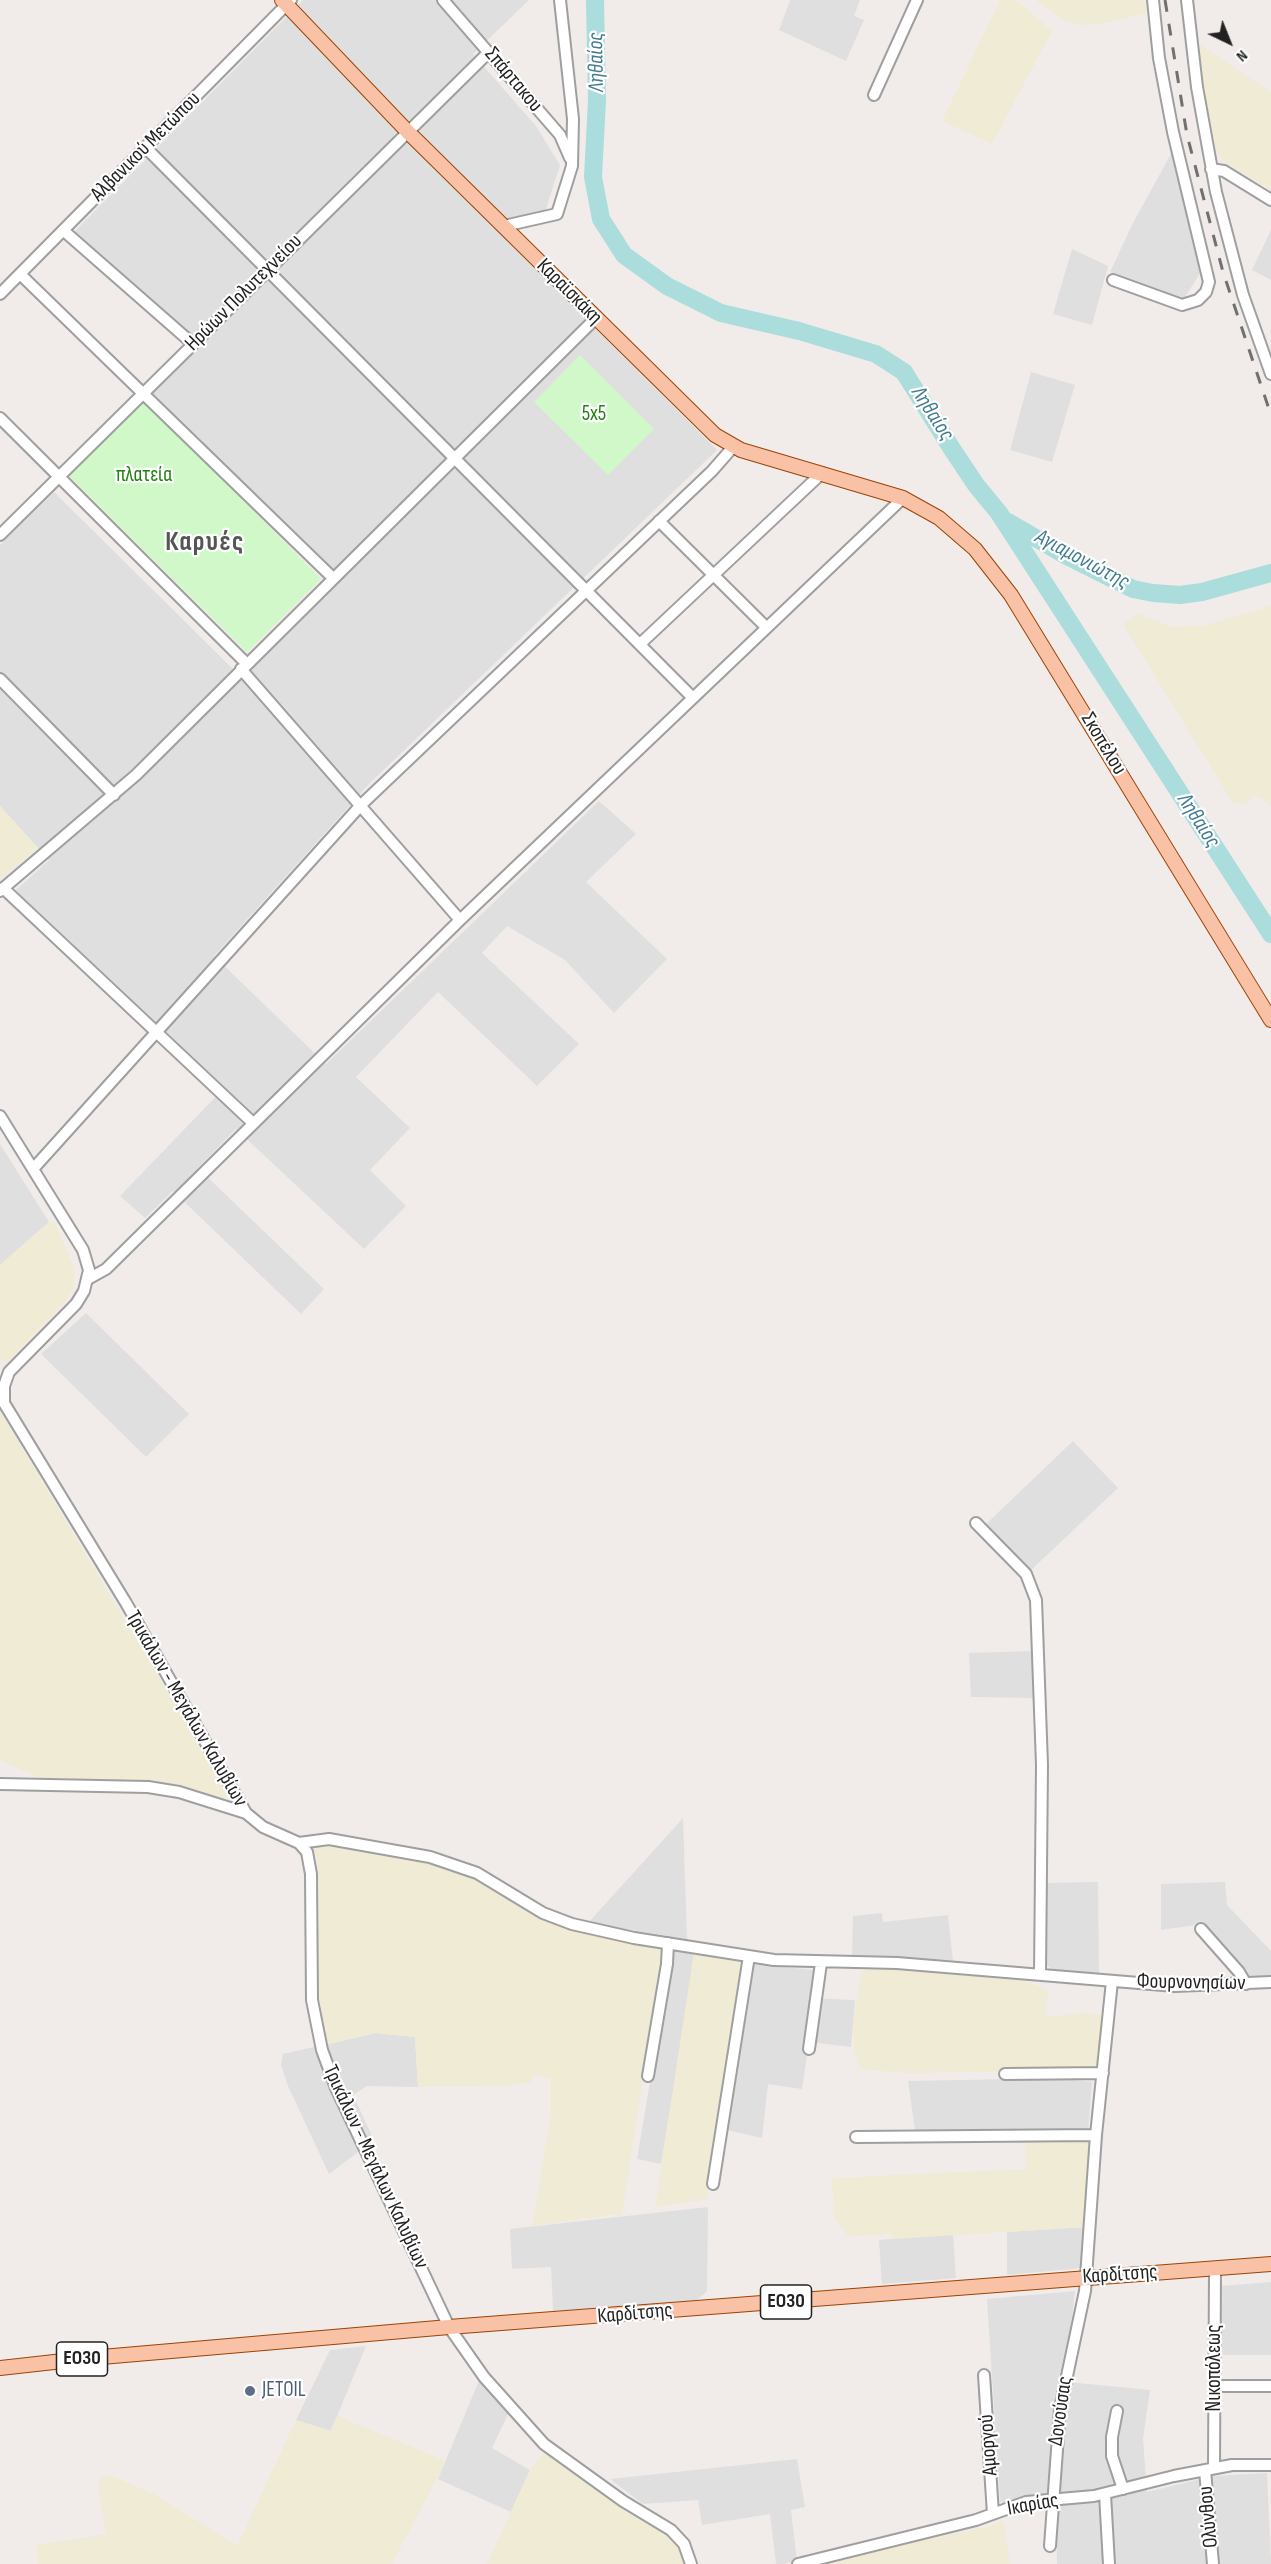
<!DOCTYPE html>
<html>
<head>
<meta charset="utf-8">
<style>
	body { margin:0 }
	#map { position:relative; width:1271px; height:2564px; overflow:hidden; background:#f1ece9; font-family:"Sofia Sans Condensed",sans-serif }
	canvas { display:block }
	.north { position:absolute; left:1199px; top:12px; width:60px; height:60px; -webkit-text-stroke:4px #fff; paint-order:stroke; rotate:137deg; font-size:16px; font-weight:700; line-height:24px; text-align:center; color:#222 }
	.north::after { content:''; display:block; margin:auto; width:21px; height:27px; background:#222; clip-path:polygon(50% 0,100% 100%,50% 72%,0 100%) }
</style>
</head>
<body>
<div id="map">
<canvas width="1271" height="2564"></canvas>
<div class="north">N</div>
</div>
<script>
const g = document.querySelector('canvas').getContext('2d');
g.lineJoin = 'round';
function paint(path, color) {
  g.fillStyle = color;
  g.fill(path, 'evenodd');
}
function shape(rows) {
  const path = new Path2D();
  for (const r of rows) {
    path.moveTo(r[0], r[1]);
    for (let i = 2; i < r.length; i += 2) path.lineTo(r[i], r[i + 1]);
  }
  return path;
}
function strokePath(path, color, width, dash) {
  g.strokeStyle = color;
  g.lineWidth = width;
  g.lineCap = dash ? 'butt' : 'round';
  g.setLineDash(dash || []);
  g.stroke(path);
}
function write(font, color, halo, rows, align = 'center') {
  g.font = font + ' "Sofia Sans Condensed",sans-serif';
  g.lineWidth = 4.5;
  g.setLineDash([]);
  g.textBaseline = 'middle';
  g.strokeStyle = halo;
  g.fillStyle = color;
  for (const [text, x, y, turn = 0] of rows) {
    g.save();
    g.translate(x, y);
    g.rotate((+turn || 0) * Math.PI / 180);
    g.textAlign = isNaN(turn) ? turn : align;
    if (halo) g.strokeText(text, 0, 0);
    g.fillText(text, 0, 0);
    g.restore();
  }
}
const residential = shape([
	[303,0,529,0,473,54,536,126,560,165,545,212,491,224,717,450,370,783,214,956,326,1064,599,801,636,834,586,882,667,959,614,1013,565,960,507,926,482,953,579,1044,537,1086,438,992,356,1077,410,1128,370,1170,406,1206,364,1249,236,1129,198,1168,324,1289,301,1314,173,1191,145,1218,120,1196,225,1087,15,891,49,860,0,806,0,545,54,492,242,678,342,580,151,393,199,345,72,234],
	[790,0,860,0,854,16,864,20,846,61,779,30],
	[1172,152,1204,267,1182,302,1110,272,1133,223],
	[1271,230,1271,280,1252,270],
	[1072,249,1108,266,1092,325,1053,314],
	[1031,372,1075,385,1052,462,1010,450],
	[0,1144,49,1222,0,1265],
	[86,1313,189,1414,146,1457,41,1354],
	[1073,1441,1118,1488,1030,1571,985,1525],
	[1032,1651,1034,1698,971,1697,969,1653],
	[683,1818,687,1938,696,1955,661,2164,637,2159,672,1951,668,1936,588,1923],
	[1098,1882,1099,1974,1055,1972,1047,1965,1045,1883],
	[1225,1882,1227,1905,1271,1951,1271,1980,1245,1984,1196,1925,1161,1930,1161,1884],
	[882,1913,883,1922,948,1915,953,1961,852,1956,853,1916],
	[753,1964,814,1970,811,1998,855,2000,851,2047,809,2042,802,2089,768,2084,762,2138,727,2130],
	[375,2033,415,2037,418,2087,367,2086,353,2095,374,2140,329,2174,288,2086,281,2065,283,2054],
	[1059,2078,1092,2082,1088,2132,915,2130,908,2081],
	[708,2207,707,2291,697,2300,553,2311,551,2267,512,2269,510,2229],
	[1085,2227,1083,2268,1007,2275,1007,2232],
	[953,2234,956,2278,882,2284,879,2240],
	[1271,2282,1271,2355,1220,2355,1221,2286],
	[1075,2291,1071,2325,1058,2381,1150,2390,1143,2439,1147,2492,1213,2476,1267,2473,1271,2564,1057,2564,1056,2494,1006,2504,1000,2502,987,2299],
	[366,2346,331,2431,296,2420,330,2350],
	[480,2378,509,2412,492,2448,530,2470,511,2512,438,2479],
	[797,2459,805,2507,791,2510,797,2561,782,2564,776,2564,770,2514,702,2525,698,2500,643,2504,610,2479]
]);
const farmland = shape([
	[1000,0,1016,0,1052,31,992,144,942,121],
	[1036,0,1144,0,1147,13,1106,23,1080,25,1063,20],
	[1200,45,1271,92,1271,190,1226,163,1218,154,1211,137,1203,90,1198,54],
	[1271,606,1271,806,1261,797,1252,796,1245,804,1233,803,1123,624,1138,614,1172,627,1203,626],
	[0,806,38,848,0,879],
	[49,1222,55,1223,75,1270,74,1287,66,1301,7,1362,0,1360,0,1265],
	[0,1411,184,1719,226,1795,225,1801,200,1791,162,1784,47,1781,0,1760],
	[318,1839,355,1845,463,1870,542,1915,659,1946,662,1954,622,2216,610,2215,532,2226,551,2112,551,2079,534,2075,531,2082,506,2086,418,2087,415,2037,375,2033,326,2045,317,1982,319,1883,317,1861,312,1846],
	[694,1952,744,1959,723,2100,707,2199,655,2207],
	[869,1968,1019,1978,1046,1989,1048,1994,1045,2014,1054,2017,1081,2013,1107,2015,1101,2070,910,2073,864,2070,860,2067,854,2048,853,2024,860,1978,862,1972],
	[1025,2137,1093,2139,1085,2227,894,2239,891,2234,853,2236,846,2234,834,2218,832,2178,1026,2169],
	[337,2416,446,2461,392,2564,38,2564,37,2545,106,2534,98,2490,100,2479,110,2475,154,2494,237,2546,296,2420,330,2431],
	[546,2452,550,2452,666,2532,682,2549,687,2564,487,2564,530,2470],
	[1003,2521,1010,2564,824,2564,882,2549,983,2528]
]);
const park = shape([
	[580,355,654,429,608,475,534,402],
	[144,401,321,579,247,652,69,476]
]);
const river = shape([
	[595,0,597,100,593,177,601,219,624,255,667,286,721,313,799,331,876,354,904,372,952,449,976,485,999,513,1271,934],
	[1008,522,1065,555,1133,589,1153,593,1180,595,1202,592,1271,573]
]);
const minor = shape([
	[443,0,560,135,570,158],
	[1187,0,1197,87,1216,192,1243,295,1271,374],
	[874,95,917,0],
	[146,148,693,698],
	[1211,169,1224,171,1271,200],
	[504,226,557,214,572,166,573,119,560,0],
	[64,231,193,344],
	[20,274,333,578],
	[1113,280,1182,305,1198,300,1206,292,1209,282,1173,132,1159,58,1153,0],
	[0,294,291,0],
	[0,418,247,664],
	[659,521,766,627],
	[0,535,489,52],
	[640,644,822,473],
	[241,669,460,920],
	[0,679,114,795],
	[3,888,253,1123],
	[0,891,136,775,596,318],
	[0,1116,83,1250,89,1270,84,1291,76,1304,9,1372,4,1386,4,1403,126,1603,246,1813,263,1827,299,1843,307,1852,311,1874,312,2000,322,2050,336,2088,449,2327,484,2377,544,2444,623,2501,671,2530,684,2544,691,2564],
	[33,1169,361,805,712,471,733,447],
	[88,1279,106,1269,460,920,903,498],
	[976,1523,1026,1574,1036,1600,1042,1765,1040,1974],
	[0,1784,148,1787,179,1792,246,1813],
	[299,1843,329,1839,430,1857,477,1873,543,1913,572,1924,634,1938,774,1960,897,1963,1175,1986,1271,1982],
	[1201,1929,1239,1972,1246,1984],
	[809,2049,821,1963],
	[1005,2074,1103,2073],
	[648,2076,667,1964,668,1943],
	[856,2137,1096,2135],
	[713,2184,749,1956],
	[984,2375,993,2514],
	[1214,2386,1271,2386],
	[1117,2411,1112,2437,1112,2456,1123,2489],
	[1214,2468,1215,2268],
	[1205,2470,1213,2564],
	[1105,2494,1109,2564],
	[1050,2546,1060,2409,1085,2291,1096,2135,1112,1981],
	[798,2564,976,2520,1026,2502,1094,2496,1174,2476,1232,2465,1271,2465]
]);
const major = shape([
	[282,0,407,131,715,435,741,450,903,498,939,518,975,549,1011,595,1271,1020],
	[0,2368,90,2358,449,2327,1271,2264]
]);
const rail = shape([
	[1165,0,1187,135,1223,272,1271,415]
]);
const markers = [
	[250,2391,6,"#5c6f8a"]
];
const shields = [
	[786,2302,51],
	[82,2359,51]
];
const shieldNames = [
	["ΕΟ30",786,2302],
	["ΕΟ30",82,2359]
];
const streetNames = [
	["Σπάρτακου",513,80,50],
	["Αλβανικού Μετώπου",146,147,-45],
	["Καραϊσκάκη",569,292,45],
	["Ηρώων Πολυτεχνείου",244,293,-45],
	["Σκοπέλου",1103,744,59],
	["Τρικάλων - Μεγάλων Καλυβίων",186,1709,60],
	["Φουρνονησίων",1191,1983,1],
	["Τρικάλων - Μεγάλων Καλυβίων",375,2167,65],
	["Καρδίτσης",1120,2275,-4],
	["Καρδίτσης",635,2314,-5],
	["Νικοπόλεως",1215,2368,-90],
	["Δονούσας",1061,2411,-82],
	["Αμοργού",989,2445,-94],
	["Ικαρίας",1033,2505,-10],
	["Ολύνθου",1209,2517,-95]
];
const parkNames = [
	["5x5",594,415],
	["πλατεία",144,476]
];
const serviceNames = [
	["JETOIL",262,2391]
];
const waterNames = [
	["Ληθαίος",597,62,-91],
	["Ληθαίος",932,414,57],
	["Αγιαμονιώτης",1082,560,28],
	["Ληθαίος",1198,821,57]
];
const districtNames = [
	["Καρυές",205,543]
];
paint(residential, '#e0dfdf');
paint(farmland, '#efebd5');
paint(park, '#d1f8c9');
strokePath(river, '#abdddc', 18);
strokePath(minor, '#9f9f9f', 14);
strokePath(major, '#9a4405', 16);
strokePath(minor, '#fff', 10);
strokePath(major, '#f9c1a6', 14);
strokePath(rail, '#707070', 3, [12, 12]);
for (const [x, y, r, color] of markers) {
  const dot = new Path2D();
  dot.arc(x, y, r, 0, 2 * Math.PI);
  g.fillStyle = color;
  g.fill(dot);
  strokePath(dot, '#fff', 2);
}
for (const [x, y, w] of shields) {
  const box = new Path2D();
  box.roundRect(x - w / 2, y - 17, w, 34, 4.5);
  g.fillStyle = '#fff';
  g.fill(box);
  strokePath(box, '#222', 1.5);
}
write('bold 20px', '#222', null, shieldNames);
write('21px', '#222', '#fff', streetNames);
write('21px', '#228010', '#fff', parkNames);
write('21px', '#4e5e75', '#fff', serviceNames, 'left');
write('italic 22px', '#437c8f', '#fff', waterNames);
g.letterSpacing = '1.5px';
write('bold 27px', '#555', '#fff', districtNames);
g.letterSpacing = '0px';
</script>
</body>
</html>
